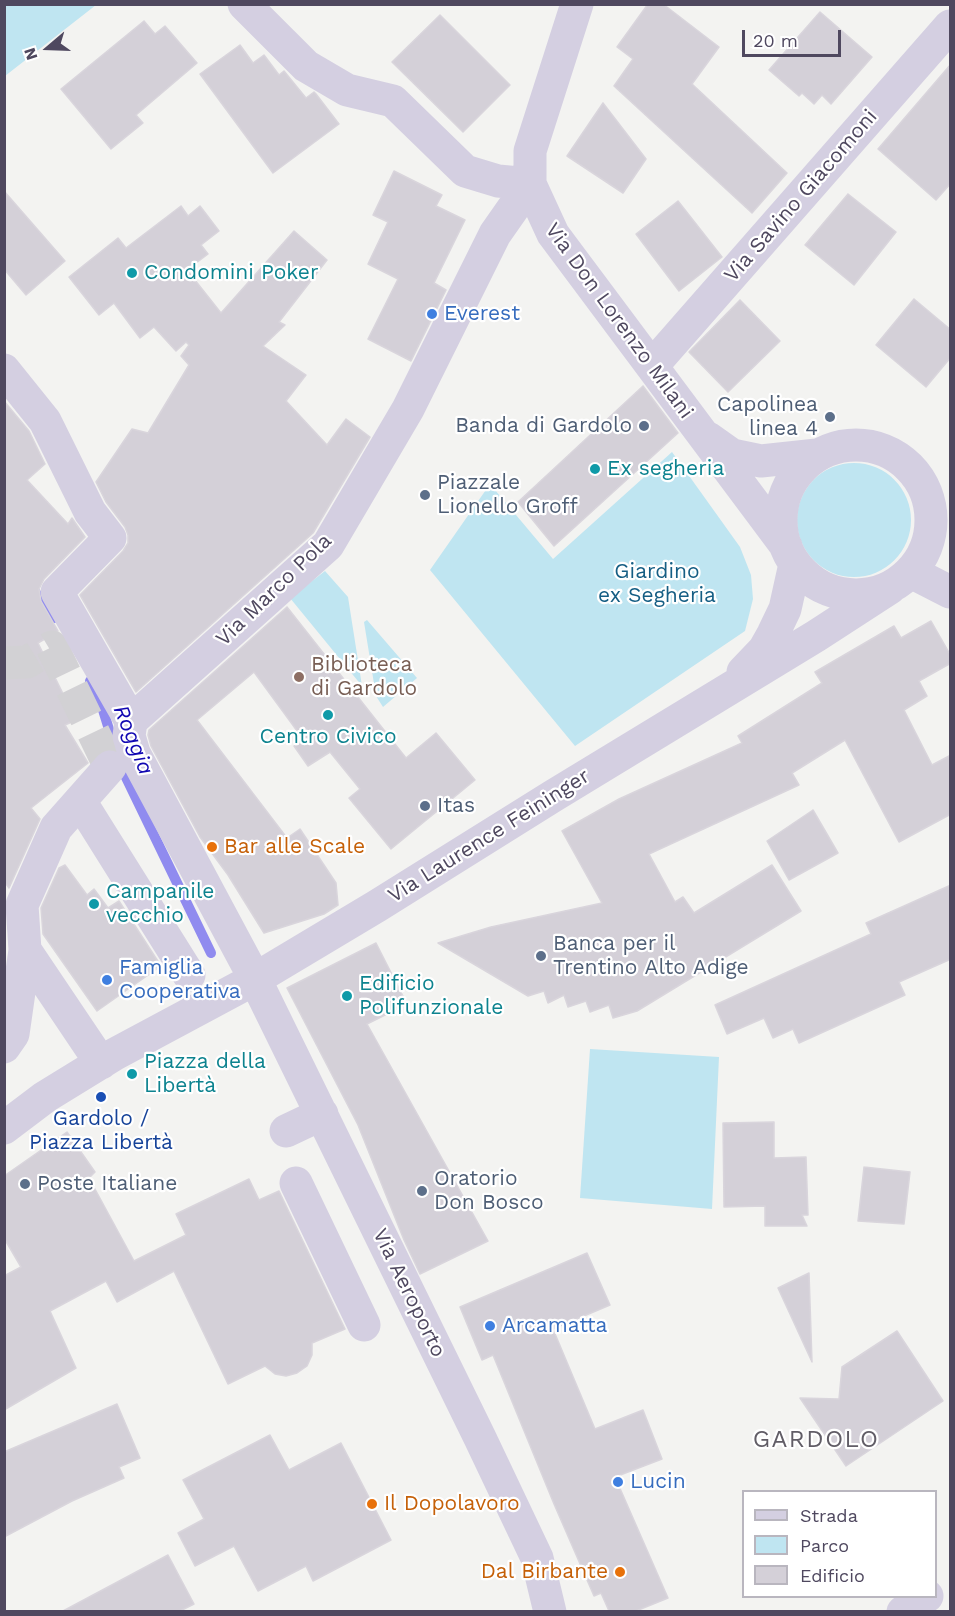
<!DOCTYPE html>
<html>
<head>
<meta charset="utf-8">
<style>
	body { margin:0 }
	#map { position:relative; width:955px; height:1616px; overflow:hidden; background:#f3f3f1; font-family:"Work Sans",sans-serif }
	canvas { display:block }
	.frame { position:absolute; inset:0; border:6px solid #4f485f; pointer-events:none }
	.legend { position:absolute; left:742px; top:1490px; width:195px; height:108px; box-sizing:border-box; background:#fff; border:2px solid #b9b6bf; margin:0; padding:8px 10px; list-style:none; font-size:18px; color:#4f485f }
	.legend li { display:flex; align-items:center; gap:12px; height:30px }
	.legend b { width:30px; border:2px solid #b9b6bf }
	.north { position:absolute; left:18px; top:18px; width:60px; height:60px; -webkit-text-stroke:4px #fff; paint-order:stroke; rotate:251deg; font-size:16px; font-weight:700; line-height:24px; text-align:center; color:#4f485f }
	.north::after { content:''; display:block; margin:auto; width:21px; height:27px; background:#4f485f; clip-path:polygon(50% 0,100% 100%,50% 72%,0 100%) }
	.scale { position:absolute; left:742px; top:30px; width:99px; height:27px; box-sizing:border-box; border:3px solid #4f485f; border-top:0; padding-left:8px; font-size:18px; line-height:21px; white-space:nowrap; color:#4f485f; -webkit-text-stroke:4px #fff; paint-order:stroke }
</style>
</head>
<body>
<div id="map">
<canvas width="955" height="1616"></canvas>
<div class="frame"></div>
<ul class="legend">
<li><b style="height:8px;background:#d4cfe1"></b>Strada</li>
<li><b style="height:16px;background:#bfe5f1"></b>Parco</li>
<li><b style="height:16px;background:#d4d0d8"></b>Edificio</li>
</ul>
<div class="north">N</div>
<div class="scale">20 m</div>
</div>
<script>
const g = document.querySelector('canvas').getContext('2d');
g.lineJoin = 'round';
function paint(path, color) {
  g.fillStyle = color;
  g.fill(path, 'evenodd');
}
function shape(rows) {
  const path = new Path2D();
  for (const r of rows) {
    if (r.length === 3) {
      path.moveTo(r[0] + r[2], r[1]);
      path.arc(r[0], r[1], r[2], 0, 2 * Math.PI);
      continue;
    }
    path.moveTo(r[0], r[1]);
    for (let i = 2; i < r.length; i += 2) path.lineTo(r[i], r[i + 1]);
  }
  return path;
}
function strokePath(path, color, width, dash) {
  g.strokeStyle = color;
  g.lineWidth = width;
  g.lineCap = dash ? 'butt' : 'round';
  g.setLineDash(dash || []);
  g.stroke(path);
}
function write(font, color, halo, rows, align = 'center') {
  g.font = font + ' "Work Sans",sans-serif';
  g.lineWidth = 4.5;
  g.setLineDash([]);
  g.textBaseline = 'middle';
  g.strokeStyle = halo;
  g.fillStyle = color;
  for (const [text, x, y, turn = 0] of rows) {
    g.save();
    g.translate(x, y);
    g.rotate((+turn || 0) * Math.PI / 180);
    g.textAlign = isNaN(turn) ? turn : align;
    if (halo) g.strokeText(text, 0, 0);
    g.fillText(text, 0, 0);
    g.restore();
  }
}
const green = shape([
	[5,4,96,4,96,5,5,76],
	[672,452,740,547,751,575,753,599,745,631,575,746,430,570,490,484,553,559],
	[854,520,57],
	[325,571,348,597,362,686,290,598],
	[367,620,417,678,383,707,376,696,364,622],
	[590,1049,719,1057,712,1209,580,1198]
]);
const stream = shape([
	[33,589,54,618],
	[90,681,103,710,120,765,211,953]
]);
const building = shape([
	[648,4,663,4,719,47,692,84,787,173,752,213,614,86,633,59,617,47,648,4],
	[820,12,872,57,831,104,822,95,814,104,802,93,799,96,769,70,820,12],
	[440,15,510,85,463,132,392,62,440,15],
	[144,21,155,34,165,26,197,63,136,115,143,123,111,149,61,89,144,21],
	[240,45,253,63,264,55,279,75,284,71,306,98,314,92,316,94,339,124,273,173,200,74,240,45],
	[951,64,951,183,936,200,878,149,951,64],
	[603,103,646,159,623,193,567,156,603,103],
	[394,171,442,195,436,206,465,220,434,283,446,290,411,361,368,339,398,279,368,264,388,222,373,215,394,171],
	[4,191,65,261,26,295,4,269,4,191],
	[848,194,896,232,854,285,805,245,848,194],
	[678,201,722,257,679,291,636,234,678,201],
	[181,206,188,216,200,206,219,231,201,245,208,254,187,270,221,313,294,231,327,260,279,322,285,325,263,346,306,375,286,401,327,445,346,419,370,437,313,533,136,692,80,595,123,551,128,543,128,535,125,527,106,502,96,482,132,429,148,433,189,365,181,356,189,345,186,342,176,351,154,327,140,338,114,303,99,315,69,277,118,238,126,248,181,206],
	[914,299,951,330,951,357,926,387,876,345,914,299],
	[740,300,780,341,728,392,689,352,740,300],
	[643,386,678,433,554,546,518,502,643,386],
	[4,401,29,431,45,464,27,480,68,524,72,518,85,537,44,579,39,589,41,601,58,631,38,643,76,720,65,725,88,763,31,808,40,819,9,888,4,881,4,401],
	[287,607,406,758,436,733,475,780,391,849,349,798,360,789,330,752,308,766,294,746,303,739,254,672,197,720,287,838,300,829,336,883,338,905,324,914,264,933,228,875,200,837,151,746,148,735,149,730,287,607],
	[931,621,951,656,951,663,919,681,927,696,904,710,932,765,951,755,951,814,899,842,845,740,792,773,799,785,649,854,675,902,683,897,694,913,772,865,801,911,637,1011,613,1018,609,1005,590,1012,586,1001,568,1007,564,995,548,1003,544,991,528,996,438,943,491,927,602,903,562,831,619,799,742,743,738,736,822,683,815,672,894,626,901,638,931,621],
	[813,810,838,853,789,880,767,841,813,810],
	[65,865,87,895,94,889,108,908,119,901,161,966,97,1011,43,934,41,908,59,868,65,865],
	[951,885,951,959,899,982,905,995,799,1043,793,1029,773,1038,764,1018,727,1034,715,1005,871,934,866,923,951,885],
	[376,943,407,1004,367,1024,488,1241,420,1274,404,1240,358,1125,287,988,376,943],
	[774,1122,774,1158,806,1157,808,1215,802,1215,807,1226,765,1226,765,1206,724,1207,723,1123,774,1122],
	[67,1132,95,1172,89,1178,134,1261,186,1235,176,1214,249,1179,259,1200,279,1191,345,1329,312,1343,312,1355,307,1366,297,1373,286,1376,275,1374,265,1366,228,1384,174,1271,117,1302,106,1281,50,1311,76,1368,4,1410,4,1276,21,1267,4,1238,4,1176,67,1132],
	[864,1167,910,1172,904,1224,858,1221,864,1167],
	[587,1253,610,1305,553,1329,595,1429,643,1410,662,1459,615,1477,668,1598,636,1611,609,1611,601,1593,594,1596,554,1504,493,1355,482,1360,460,1307,587,1253],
	[809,1273,812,1362,778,1288,809,1273],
	[897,1331,943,1401,846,1466,800,1398,839,1399,842,1367,897,1331],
	[117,1404,140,1458,119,1467,124,1478,72,1501,4,1537,4,1452,117,1404],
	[270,1435,289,1470,341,1443,391,1540,313,1581,306,1566,258,1591,234,1546,195,1566,178,1533,204,1519,183,1480,270,1435],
	[168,1555,194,1604,180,1611,63,1611,168,1555]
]);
const minorTunnel = shape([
	[4,663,27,662,52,647,110,767]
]);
const minor = shape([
	[244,4,306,66,347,90,393,101,465,171,498,181,530,184],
	[577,4,530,151,530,184,553,234,786,546],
	[530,184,495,234,408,409,328,545,131,721,129,736,134,753,255,979,480,1438,537,1558,550,1612],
	[652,366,950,26],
	[4,370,45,421,90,512,110,538,57,592,131,721],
	[708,438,732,455,761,461,817,455],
	[856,520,75],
	[911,572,950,592],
	[743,672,764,650,773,634,785,609,795,564],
	[80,801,189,975],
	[25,950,101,1063],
	[4,1047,13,1034,25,950,22,905,56,828,110,767],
	[4,1128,45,1097,115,1054,255,979,377,906,553,796,816,636,890,588],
	[286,1131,322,1114],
	[296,1183,364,1325],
	[903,1612,927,1596]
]);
const markers = [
	[132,273,6,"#0f9aa8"],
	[432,314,6,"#3f7fe0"],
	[830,417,6,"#5c6f8a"],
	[644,426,6,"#5c6f8a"],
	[595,469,6,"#0f9aa8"],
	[425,495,6,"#5c6f8a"],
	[299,677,6,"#8d6e63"],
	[328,715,6,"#0f9aa8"],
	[425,806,6,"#5c6f8a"],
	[212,847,6,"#e8710a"],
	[94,904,6,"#0f9aa8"],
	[541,956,6,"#5c6f8a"],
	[107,980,6,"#3f7fe0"],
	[347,996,6,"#0f9aa8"],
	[132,1074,6,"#0f9aa8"],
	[101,1097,6,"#1a4fb4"],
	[25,1184,6,"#5c6f8a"],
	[422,1191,6,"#5c6f8a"],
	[490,1326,6,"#3f7fe0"],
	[618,1482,6,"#3f7fe0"],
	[372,1504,6,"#e8710a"],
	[620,1572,6,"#e8710a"]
];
const streetNames = [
	["Via Savino Giacomoni",801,196,-49],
	["Via Don Lorenzo Milani",619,321,54],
	["Via Marco Pola",274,590,-44],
	["Via Laurence Feininger",489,836,-32],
	["Via Aeroporto",409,1293,64]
];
const cultureNames = [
	["Condomini Poker",144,273],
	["Ex segheria",607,469],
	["Centro Civico",328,737,"center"],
	["Campanile",106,892],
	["vecchio",106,916],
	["Edificio",359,984],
	["Polifunzionale",359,1008],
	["Piazza della",144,1062],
	["Libertà",144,1086]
];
const shopNames = [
	["Everest",444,314],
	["Famiglia",119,968],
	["Cooperativa",119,992],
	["Arcamatta",502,1326],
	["Lucin",630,1482]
];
const serviceNames = [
	["Capolinea",818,405,"right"],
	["linea 4",818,429,"right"],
	["Banda di Gardolo",632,426,"right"],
	["Piazzale",437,483],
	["Lionello Groff",437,507],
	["Itas",437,806],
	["Banca per il",553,944],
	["Trentino Alto Adige",553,968],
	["Oratorio",434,1179],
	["Don Bosco",434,1203],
	["Poste Italiane",37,1184]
];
const parkNames = [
	["Giardino",657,572],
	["ex Segheria",657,596]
];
const educationNames = [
	["Biblioteca",311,665],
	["di Gardolo",311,689]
];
const foodNames = [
	["Bar alle Scale",224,847],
	["Il Dopolavoro",384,1504],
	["Dal Birbante",608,1572,"right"]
];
const transitNames = [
	["Gardolo /",101,1119],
	["Piazza Libertà",101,1143]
];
const waterNames = [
	["Roggia",133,740,68]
];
const quarterNames = [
	["GARDOLO",816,1440]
];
paint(green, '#bfe5f1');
strokePath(stream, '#908bef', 10);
paint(building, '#d4d0d8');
strokePath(building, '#d9d5dc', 1.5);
strokePath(minorTunnel, '#d2d1d4', 33, [33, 16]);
strokePath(minor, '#d4cfe1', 33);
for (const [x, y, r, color] of markers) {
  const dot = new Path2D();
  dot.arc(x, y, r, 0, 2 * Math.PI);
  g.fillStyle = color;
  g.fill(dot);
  strokePath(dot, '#fff', 2);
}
write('21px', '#4f485f', '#fff', streetNames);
write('21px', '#0d838f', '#fff', cultureNames, 'left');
write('21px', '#366cbe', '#fff', shopNames, 'left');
write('21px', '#4e5e75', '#fff', serviceNames, 'left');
write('21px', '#155e84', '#fff', parkNames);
write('21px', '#785e54', '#fff', educationNames, 'left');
write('21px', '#c56008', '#fff', foodNames, 'left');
write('21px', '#164399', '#fff', transitNames);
write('italic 22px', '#1208b2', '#fff', waterNames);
g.letterSpacing = '1.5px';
write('24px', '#615d66', '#fff', quarterNames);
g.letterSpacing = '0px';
</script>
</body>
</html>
